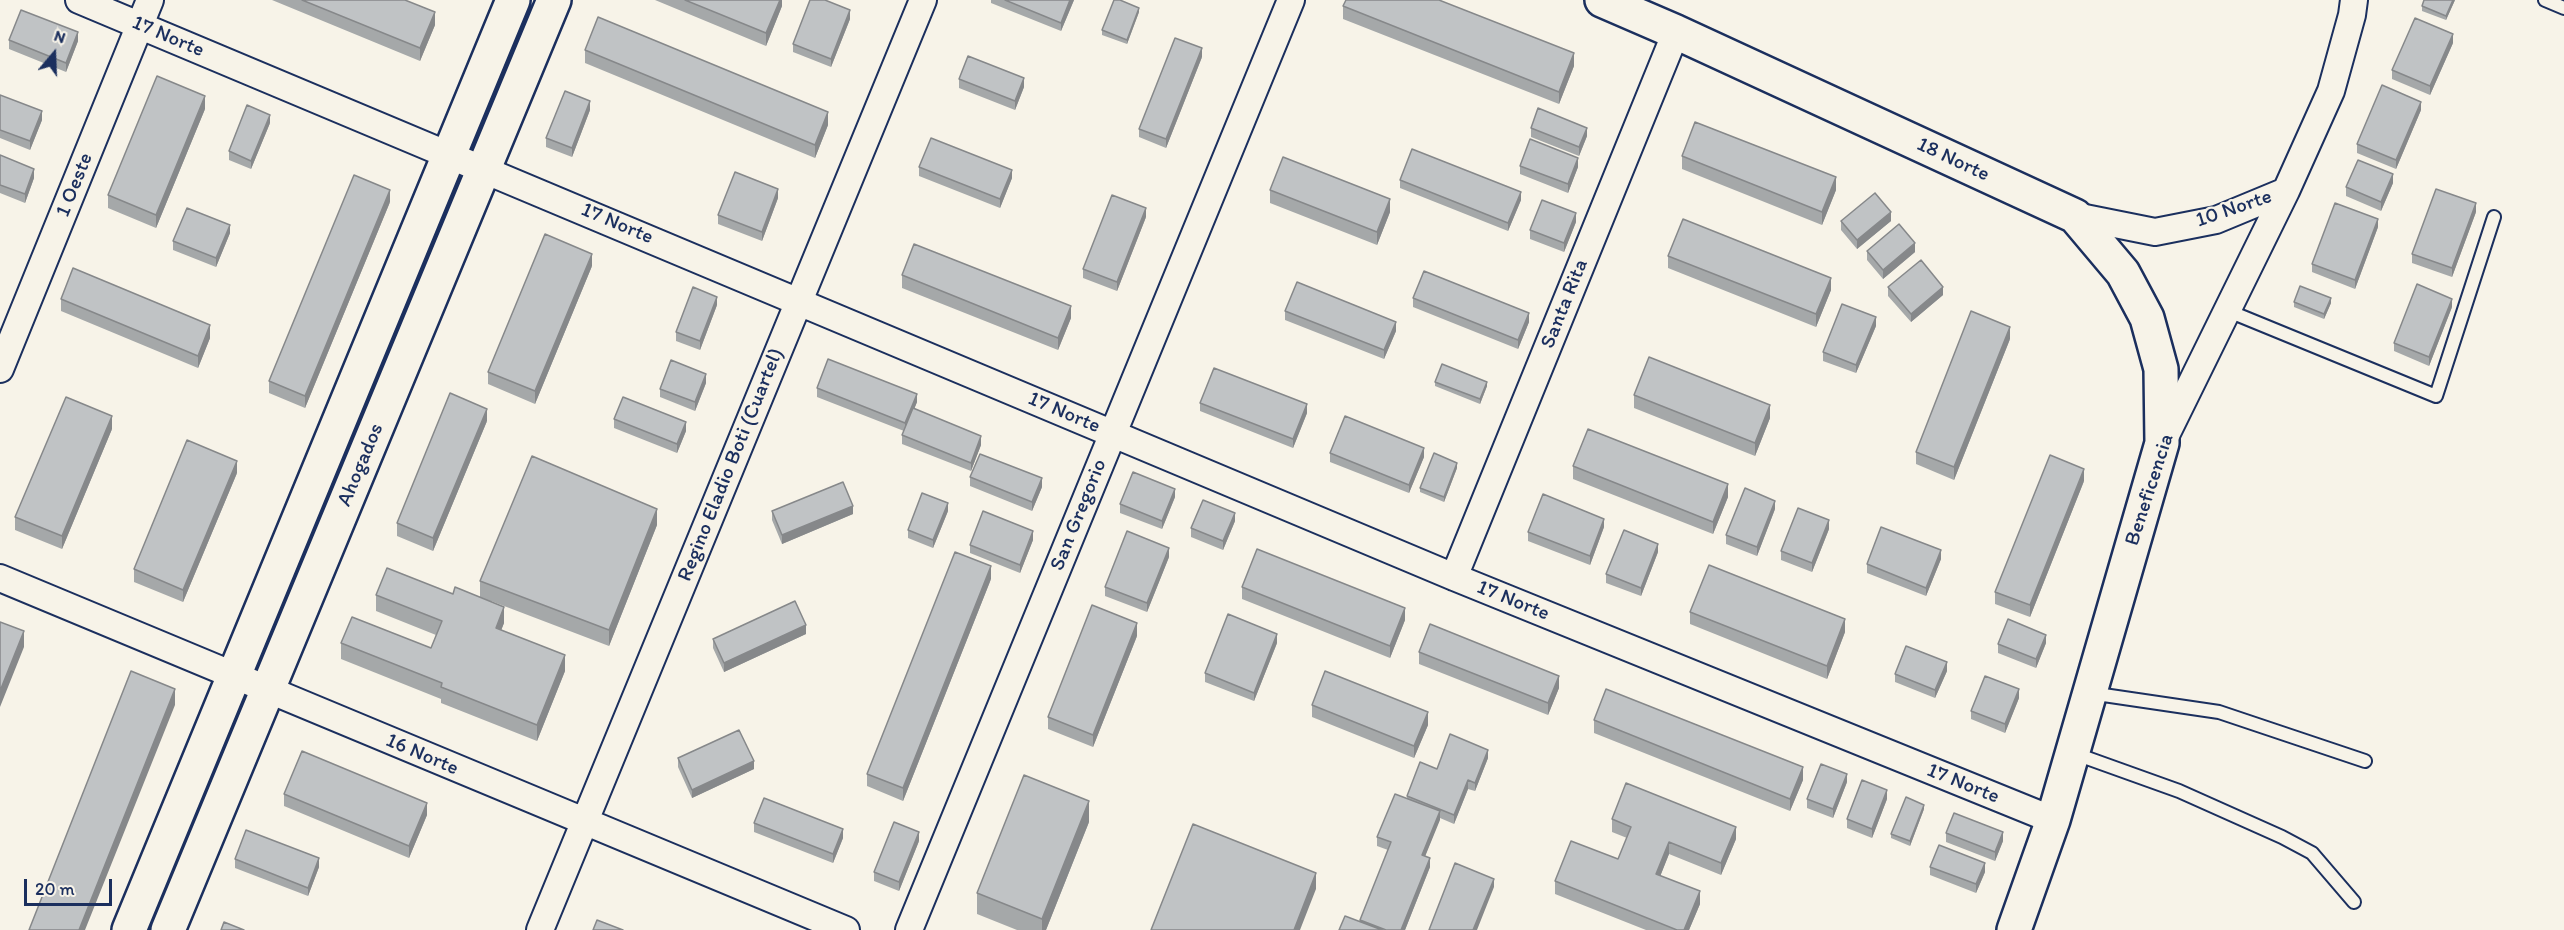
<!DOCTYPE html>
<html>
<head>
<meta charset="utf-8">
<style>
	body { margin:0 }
	#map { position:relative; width:2564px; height:930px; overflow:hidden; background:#f7f3e8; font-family:Itim,sans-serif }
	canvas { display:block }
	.north { position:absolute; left:24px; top:24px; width:60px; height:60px; -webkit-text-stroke:4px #f7f3e8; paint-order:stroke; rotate:19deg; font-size:16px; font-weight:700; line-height:24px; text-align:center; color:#1b2f5e }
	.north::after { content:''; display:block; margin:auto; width:21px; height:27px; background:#1b2f5e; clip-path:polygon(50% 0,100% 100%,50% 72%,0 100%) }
	.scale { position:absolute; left:24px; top:879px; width:88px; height:27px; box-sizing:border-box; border:3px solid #1b2f5e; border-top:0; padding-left:8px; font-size:18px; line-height:21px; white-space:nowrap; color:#1b2f5e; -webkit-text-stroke:4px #f7f3e8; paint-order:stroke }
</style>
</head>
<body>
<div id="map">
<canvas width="2564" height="930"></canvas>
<div class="north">N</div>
<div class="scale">20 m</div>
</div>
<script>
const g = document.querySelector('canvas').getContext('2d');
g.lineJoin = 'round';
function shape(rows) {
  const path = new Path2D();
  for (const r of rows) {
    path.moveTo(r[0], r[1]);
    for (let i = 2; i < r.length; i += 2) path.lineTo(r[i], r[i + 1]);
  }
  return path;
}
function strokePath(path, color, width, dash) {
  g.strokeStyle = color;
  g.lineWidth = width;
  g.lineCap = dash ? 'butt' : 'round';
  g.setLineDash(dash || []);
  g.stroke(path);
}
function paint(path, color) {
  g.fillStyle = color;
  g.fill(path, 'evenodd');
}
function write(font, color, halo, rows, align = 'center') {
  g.font = font + ' Itim,sans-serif';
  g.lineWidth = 4.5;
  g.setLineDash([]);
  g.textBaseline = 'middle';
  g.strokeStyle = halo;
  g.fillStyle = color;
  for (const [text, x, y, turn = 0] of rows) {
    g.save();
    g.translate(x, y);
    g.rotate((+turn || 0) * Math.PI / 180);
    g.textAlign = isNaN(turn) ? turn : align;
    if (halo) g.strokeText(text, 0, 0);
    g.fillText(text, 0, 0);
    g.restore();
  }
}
const lane = shape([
	[2545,0,2564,8],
	[2226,310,2436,396,2494,217],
	[2090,693,2219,712,2365,761],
	[2073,753,2179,791,2282,837,2312,853,2354,902]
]);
const street = shape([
	[79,0,1454,577,2053,820],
	[2075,216,2155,232,2216,220,2286,191],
	[0,369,150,0],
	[2164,439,2286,191,2331,91,2352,15,2354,0],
	[1454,577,1676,32],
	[0,578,846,930],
	[540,930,923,0],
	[909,930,1291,0]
]);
const secondary = shape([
	[1602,0,1676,32,2075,216,2123,273,2147,318,2161,369,2162,443,2053,820,2014,930],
	[129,930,513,0],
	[168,930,554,0]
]);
const wall = shape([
	[272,0,405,0,435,25,420,61],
	[655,0,782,0,782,6,766,46],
	[991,0,1074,0,1061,31,991,3],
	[2455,0,2446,20,2422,11,2422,6],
	[1343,6,1574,66,1559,104,1343,19],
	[1139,12,1127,44,1102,35,1102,30],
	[850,19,831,67,793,52,793,44],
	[9,40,78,41,66,72,9,49],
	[2453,43,2430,95,2392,79,2392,70],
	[585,50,828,125,815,158,585,63],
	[1202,57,1166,148,1139,137,1139,129],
	[959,79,1024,87,1015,110,959,88],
	[0,95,42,120,30,150,0,138],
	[205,109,156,228,108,208,108,195],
	[590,110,572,157,546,147,546,138],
	[2421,110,2396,169,2357,153,2357,144],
	[270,123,251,169,229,160,229,151],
	[1531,128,1587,136,1579,156,1531,137],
	[0,155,34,178,25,203,0,193],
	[1682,156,1836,190,1822,225,1682,169],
	[1520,166,1578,167,1568,193,1520,174],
	[919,167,1012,178,1000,208,919,176],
	[1400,180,1521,200,1508,231,1400,188],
	[2393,183,2381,211,2346,196,2346,187],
	[1270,190,1390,212,1377,245,1270,203],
	[778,198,762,241,718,224,718,215],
	[390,202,305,408,269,393,269,381],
	[2476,212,2452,277,2412,263,2412,254],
	[1146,217,1117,291,1083,278,1083,269],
	[1841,221,1891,221,1857,249,1841,230],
	[1576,222,1564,252,1530,239,1530,230],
	[2378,227,2355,289,2312,272,2312,264],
	[230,233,216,267,173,250,173,241],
	[1867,251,1915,252,1883,279,1867,260],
	[1668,256,1831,290,1816,327,1668,268],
	[592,266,535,404,488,384,488,372],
	[902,275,1071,318,1058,350,902,288],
	[1888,287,1943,295,1911,322,1888,296],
	[1413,298,1529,322,1518,349,1413,307],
	[61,299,210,338,198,368,61,311],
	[2294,302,2331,303,2324,319,2294,307],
	[717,305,700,350,676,341,676,332],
	[2452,307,2429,366,2394,351,2394,343],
	[1285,311,1396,331,1384,359,1285,320],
	[1876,326,1856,373,1823,361,1823,352],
	[2010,339,1954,480,1916,464,1916,452],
	[1435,382,1487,386,1480,404,1435,386],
	[706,383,695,411,660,397,660,389],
	[817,388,917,402,914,409,981,445,971,471,902,444,902,435,904,431,817,397],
	[1634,395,1770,418,1755,456,1634,408],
	[1200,403,1307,413,1293,448,1200,411],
	[614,419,686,431,677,453,614,428],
	[487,421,433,551,397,536,397,523],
	[112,429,62,549,15,530,15,517],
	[1330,453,1424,457,1409,493,1330,462],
	[1573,466,1728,497,1713,534,1573,479],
	[1457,468,1444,502,1420,492,1420,488],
	[237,473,183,602,134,582,134,569],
	[970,477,1042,487,1032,511,970,486],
	[2084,481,2030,617,1995,604,1995,592],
	[1175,497,1162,529,1120,513,1120,504],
	[1775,509,1757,556,1726,544,1726,535],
	[772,511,853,514,782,544,772,520],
	[948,511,933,548,908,538,908,530],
	[1235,521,1223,550,1191,537,1191,528],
	[657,525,609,646,491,601,504,623,501,630,565,671,537,741,441,703,441,699,341,659,341,643,431,648,436,635,376,611,376,595,453,594,480,597,480,581],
	[1604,527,1590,565,1528,541,1528,532],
	[1829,529,1812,572,1781,560,1781,551],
	[1033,540,1020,573,970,553,970,545],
	[1658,552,1641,596,1606,583,1606,574],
	[1169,557,1147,612,1105,596,1105,587],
	[1941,559,1926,596,1867,573,1867,564],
	[991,579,903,801,867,786,867,774],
	[1242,587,1405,620,1390,658,1242,599],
	[1690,612,1845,632,1827,679,1690,624],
	[806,634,724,672,713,648,713,639],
	[1137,636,1093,747,1048,729,1048,717],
	[1277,643,1254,701,1205,682,1205,673],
	[2046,643,2036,668,1998,653,1998,644],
	[1419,652,1559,688,1548,715,1419,664],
	[1947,671,1935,698,1895,682,1895,674],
	[2019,698,2005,733,1971,719,1971,711],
	[1312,705,1428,725,1414,758,1312,717],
	[1594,720,1803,780,1790,811,1594,733],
	[678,758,754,769,692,798,678,767],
	[1488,758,1475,791,1468,789,1454,824,1440,818,1425,856,1430,867,1405,930,1339,930,1360,922,1388,850,1377,846,1377,837,1407,799,1407,796,1437,769],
	[1847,782,1833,818,1807,808,1807,799],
	[284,794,427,815,409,858,284,806],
	[1887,799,1872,838,1847,828,1847,819],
	[1924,809,1910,846,1891,838,1891,834],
	[1612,819,1736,839,1721,875,1669,854,1660,876,1700,904,1689,930,1646,930,1555,894,1555,881,1618,859,1627,838,1612,832],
	[1089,822,1046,930,1017,930,977,914,977,893],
	[754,823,843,838,833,863,754,832],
	[1946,833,2003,841,1995,861,1946,842],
	[919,841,899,891,874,881,874,872],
	[235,859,319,867,308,896,235,868],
	[1930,867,1985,872,1976,893,1930,875]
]);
const shadedWall = shape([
	[780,0,782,0,782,6,766,46,766,33],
	[1070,0,1074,0,1061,31,1061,23],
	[2453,0,2455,0,2446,20,2446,16],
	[1139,8,1139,12,1127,44,1127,40],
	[850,10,850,19,831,67,831,59],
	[435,12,435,25,420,61,420,48],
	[78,32,78,41,66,72,66,63],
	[2453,34,2453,43,2430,95,2430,86],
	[1202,48,1202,57,1166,148,1166,139],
	[1574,53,1574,66,1559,104,1559,92],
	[1024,78,1024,87,1015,110,1015,101],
	[205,96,205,109,156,228,156,215],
	[590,101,590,110,572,157,572,148],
	[2421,102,2421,110,2396,169,2396,160],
	[42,111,42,120,30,150,30,141],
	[828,112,828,125,815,158,815,145],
	[270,115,270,123,251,169,251,161],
	[1587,128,1587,136,1579,156,1579,147],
	[1578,158,1578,167,1568,193,1568,184],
	[34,169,34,178,25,203,25,194],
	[1012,170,1012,178,1000,208,1000,199],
	[2393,174,2393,183,2381,211,2381,202],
	[1836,177,1836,190,1822,225,1822,212],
	[778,189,778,198,762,241,762,232],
	[390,190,390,202,305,408,305,396],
	[1521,192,1521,200,1508,231,1508,223],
	[1390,199,1390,212,1377,245,1377,232],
	[2476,203,2476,212,2452,277,2452,268],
	[1146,208,1146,217,1117,291,1117,282],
	[1891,212,1891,221,1857,249,1857,240],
	[1576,213,1576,222,1564,252,1564,243],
	[2378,219,2378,227,2355,289,2355,280],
	[230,225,230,233,216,267,216,258],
	[1915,243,1915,252,1883,279,1883,270],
	[592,254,592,266,535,404,535,391],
	[1831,278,1831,290,1816,327,1816,314],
	[1943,287,1943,295,1911,322,1911,314],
	[717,297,717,305,700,350,700,341],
	[2331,298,2331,303,2324,319,2324,314],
	[2452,299,2452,307,2429,366,2429,357],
	[1071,306,1071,318,1058,350,1058,338],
	[1529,313,1529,322,1518,349,1518,340],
	[1876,317,1876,326,1856,373,1856,365],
	[1396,322,1396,331,1384,359,1384,350],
	[210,325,210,338,198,368,198,356],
	[2010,327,2010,339,1954,480,1954,467],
	[706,374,706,383,695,411,695,402],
	[1487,382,1487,386,1480,404,1480,399],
	[917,394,917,402,905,432,905,423],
	[1307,404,1307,413,1293,448,1293,439],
	[1770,405,1770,418,1755,456,1755,443],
	[487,409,487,421,433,551,433,538],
	[112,416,112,429,62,549,62,536],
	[686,422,686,431,677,453,677,444],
	[981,436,981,445,971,471,971,463],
	[1424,448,1424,457,1409,493,1409,485],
	[237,461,237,473,183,602,183,590],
	[1457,463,1457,468,1444,502,1444,497],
	[2084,469,2084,481,2030,617,2030,605],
	[1042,478,1042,487,1032,511,1032,502],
	[1728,484,1728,497,1713,534,1713,522],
	[1175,489,1175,497,1162,529,1162,521],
	[1775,501,1775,509,1757,556,1757,547],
	[948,503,948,511,933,548,933,540],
	[853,506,853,514,782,544,782,535],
	[657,509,657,525,609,646,609,630],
	[1235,513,1235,521,1223,550,1223,541],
	[1604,519,1604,527,1590,565,1590,556],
	[1829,520,1829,529,1812,572,1812,563],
	[1033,531,1033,540,1020,573,1020,565],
	[1658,544,1658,552,1641,596,1641,588],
	[1169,548,1169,557,1147,612,1147,603],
	[1941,550,1941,559,1926,596,1926,588],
	[991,566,991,579,903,801,903,788],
	[504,607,504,623,496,644,496,628],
	[1405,608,1405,620,1390,658,1390,646],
	[1845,619,1845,632,1827,679,1827,666],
	[1137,623,1137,636,1093,747,1093,735],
	[806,625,806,634,724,672,724,663],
	[24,631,24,647,0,707,0,691],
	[1277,634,1277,643,1254,701,1254,693],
	[2046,635,2046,643,2036,668,2036,659],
	[565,655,565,671,537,741,537,725],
	[1947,662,1947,671,1935,698,1935,690],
	[1559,676,1559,688,1548,715,1548,703],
	[175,689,175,705,85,930,79,930],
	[2019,689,2019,698,2005,733,2005,724],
	[1428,712,1428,725,1414,758,1414,746],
	[1488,750,1488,758,1475,791,1475,783],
	[754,761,754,769,692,798,692,790],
	[1803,767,1803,780,1790,811,1790,799],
	[1847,774,1847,782,1833,818,1833,809],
	[1468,780,1468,789,1454,824,1454,815],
	[1887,790,1887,799,1872,838,1872,829],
	[1089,801,1089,822,1046,930,1042,930,1042,919],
	[427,803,427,815,409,858,409,846],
	[1924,805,1924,809,1910,846,1910,841],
	[1440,811,1440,820,1422,864,1422,855],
	[1736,827,1736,839,1721,875,1721,863],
	[843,829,843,838,833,863,833,854],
	[919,832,919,841,899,891,899,882],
	[2003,832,2003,841,1995,861,1995,852],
	[1669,842,1669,854,1656,887,1656,874],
	[319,858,319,867,308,896,308,888],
	[1430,858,1430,867,1405,930,1401,930],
	[1985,863,1985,872,1976,893,1976,884],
	[1316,873,1316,889,1300,930,1294,930],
	[1494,879,1494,887,1477,930,1473,930],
	[1700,891,1700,904,1689,930,1684,930]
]);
const building = shape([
	[302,0,405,0,435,12,420,48,302,0],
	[685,0,780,0,766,33,685,0],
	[810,0,825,0,850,10,831,59,793,44,810,0],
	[1005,0,1070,0,1061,23,1005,0],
	[1114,0,1120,0,1139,8,1127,40,1102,30,1114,0],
	[1346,0,1439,0,1574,53,1559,92,1343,6,1346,0],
	[2424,0,2453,0,2446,16,2422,6,2424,0],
	[21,10,78,32,66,63,9,40,21,10],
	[598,17,828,112,815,145,585,50,598,17],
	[2415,18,2453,34,2430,86,2392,70,2415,18],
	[1175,38,1202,48,1166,139,1139,129,1175,38],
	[968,56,1024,78,1015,101,959,79,968,56],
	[157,76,205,96,156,215,108,195,157,76],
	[2382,85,2421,102,2396,160,2357,144,2382,85],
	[565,91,590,101,572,148,546,138,565,91],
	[0,95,42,111,30,141,0,130,0,95],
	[247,105,270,115,251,161,229,151,247,105],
	[1538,108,1587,128,1579,147,1531,128,1538,108],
	[1695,122,1836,177,1822,212,1682,156,1695,122],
	[931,138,1012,170,1000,199,919,167,931,138],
	[1530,139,1578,158,1568,184,1520,166,1530,139],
	[1412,149,1521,192,1508,223,1400,180,1412,149],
	[0,155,34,169,25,194,0,185,0,155],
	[1283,157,1390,199,1377,232,1270,190,1283,157],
	[2358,160,2393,174,2381,202,2346,187,2358,160],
	[735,172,778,189,762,232,718,215,735,172],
	[354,175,390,190,305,396,269,381,354,175],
	[2436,189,2476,203,2452,268,2412,254,2436,189],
	[1875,193,1891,212,1857,240,1841,221,1875,193],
	[1112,195,1146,208,1117,282,1083,269,1112,195],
	[1542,200,1576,213,1564,243,1530,230,1542,200],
	[2335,203,2378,219,2355,280,2312,264,2335,203],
	[187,208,230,225,216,258,173,241,187,208],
	[1683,219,1831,278,1816,314,1668,256,1683,219],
	[1899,224,1915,243,1883,270,1867,251,1899,224],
	[545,234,592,254,535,391,488,372,545,234],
	[914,244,1071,306,1058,338,902,275,914,244],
	[1921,260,1943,287,1911,314,1888,287,1921,260],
	[73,268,210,325,198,356,61,299,73,268],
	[1424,271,1529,313,1518,340,1413,298,1424,271],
	[1297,282,1396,322,1384,350,1285,311,1297,282],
	[2417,284,2452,299,2429,357,2394,343,2417,284],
	[2300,286,2331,298,2324,314,2294,302,2300,286],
	[693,287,717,297,700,341,676,332,693,287],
	[1842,304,1876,317,1856,365,1823,352,1842,304],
	[1971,311,2010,327,1954,467,1916,452,1971,311],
	[1649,357,1770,405,1755,443,1634,395,1649,357],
	[828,359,917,394,905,423,817,388,828,359],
	[671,360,706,374,695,402,660,389,671,360],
	[1442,364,1487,382,1480,399,1435,382,1442,364],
	[1214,368,1307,404,1293,439,1200,403,1214,368],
	[450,393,487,409,433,538,397,523,450,393],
	[66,397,112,416,62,536,15,517,66,397],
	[623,397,686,422,677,444,614,419,623,397],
	[913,408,981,436,971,463,902,435,913,408],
	[1345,416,1424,448,1409,485,1330,453,1345,416],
	[1588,429,1728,484,1713,522,1573,466,1588,429],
	[187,440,237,461,183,590,134,569,187,440],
	[1434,453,1457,463,1444,497,1420,488,1434,453],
	[980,454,1042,478,1032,502,970,477,980,454],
	[2050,455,2084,469,2030,605,1995,592,2050,455],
	[532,456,657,509,609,630,480,581,532,456],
	[1133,472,1175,489,1162,521,1120,504,1133,472],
	[843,482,853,506,782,535,772,511,843,482],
	[1745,488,1775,501,1757,547,1726,535,1745,488],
	[922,493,948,503,933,540,908,530,922,493],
	[1543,494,1604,519,1590,556,1528,532,1543,494],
	[1203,500,1235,513,1223,541,1191,528,1203,500],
	[1798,508,1829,520,1812,563,1781,551,1798,508],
	[983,511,1033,531,1020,565,970,545,983,511],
	[1881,527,1941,550,1926,588,1867,564,1881,527],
	[1624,530,1658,544,1641,588,1606,574,1624,530],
	[1127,531,1169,548,1147,603,1105,587,1127,531],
	[1257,549,1405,608,1390,646,1242,587,1257,549],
	[955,552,991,566,903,788,867,774,955,552],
	[1709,565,1845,619,1827,666,1690,612,1709,565],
	[387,568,453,594,455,587,504,607,496,628,565,655,537,725,441,687,442,683,341,643,352,617,431,648,442,621,376,595,387,568],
	[795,601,806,625,724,663,713,639,795,601],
	[1092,605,1137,623,1093,735,1048,717,1092,605],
	[1228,614,1277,634,1254,693,1205,673,1228,614],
	[2008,619,2046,635,2036,659,1998,644,2008,619],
	[0,622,24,631,0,691,0,622],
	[1430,624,1559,676,1548,703,1419,652,1430,624],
	[1906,646,1947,662,1935,690,1895,674,1906,646],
	[131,671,175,689,79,930,29,930,131,671],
	[1325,671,1428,712,1414,746,1312,705,1325,671],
	[1985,676,2019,689,2005,724,1971,711,1985,676],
	[1606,689,1803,767,1790,799,1594,720,1606,689],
	[739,730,754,761,692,790,678,758,739,730],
	[1450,734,1488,750,1475,783,1468,780,1454,815,1407,796,1420,762,1437,769,1450,734],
	[302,751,427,803,409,846,284,794,302,751],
	[1821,764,1847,774,1833,809,1807,799,1821,764],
	[1024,775,1089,801,1042,919,977,893,1024,775],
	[1862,780,1887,790,1872,829,1847,819,1862,780],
	[1626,783,1736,827,1721,863,1669,842,1656,874,1700,891,1684,930,1677,930,1555,881,1571,841,1618,859,1631,827,1612,819,1626,783],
	[1395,794,1440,811,1422,855,1430,858,1401,930,1386,930,1360,920,1391,842,1377,837,1395,794],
	[1906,797,1924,805,1910,841,1891,834,1906,797],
	[764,798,843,829,833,854,754,823,764,798],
	[1954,813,2003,832,1995,852,1946,833,1954,813],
	[894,822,919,832,899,882,874,872,894,822],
	[1193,824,1316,873,1294,930,1151,930,1193,824],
	[246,830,319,858,308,888,235,859,246,830],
	[1939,845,1985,863,1976,884,1930,867,1939,845],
	[1455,863,1494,879,1473,930,1429,930,1455,863],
	[1345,916,1382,930,1339,930,1345,916],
	[597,920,623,930,593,930,597,920],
	[224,922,244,930,221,930,224,922]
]);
const streetNames = [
	["17 Norte",168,37,23],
	["18 Norte",1953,160,25],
	["1 Oeste",75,185,-68],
	["10 Norte",2234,209,-19],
	["17 Norte",617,224,23],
	["Santa Rita",1565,304,-68],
	["17 Norte",1064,413,23],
	["Ahogados",361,465,-67],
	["Regino Eladio Boti (Cuartel)",731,465,-68],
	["Beneficencia",2150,490,-72],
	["San Gregorio",1079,515,-68],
	["17 Norte",1513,601,22],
	["16 Norte",422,755,23],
	["17 Norte",1963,784,22]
];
strokePath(lane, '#1b2f5e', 16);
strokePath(street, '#1b2f5e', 30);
strokePath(secondary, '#1b2f5e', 38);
strokePath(lane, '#f7f3e8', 12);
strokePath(street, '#f7f3e8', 26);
strokePath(secondary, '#f7f3e8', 33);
paint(wall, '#a5a8a9');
paint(shadedWall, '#86888a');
paint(building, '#c0c3c5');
strokePath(building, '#86888a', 1.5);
write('21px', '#1b2f5e', '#f7f3e8', streetNames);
</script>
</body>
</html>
